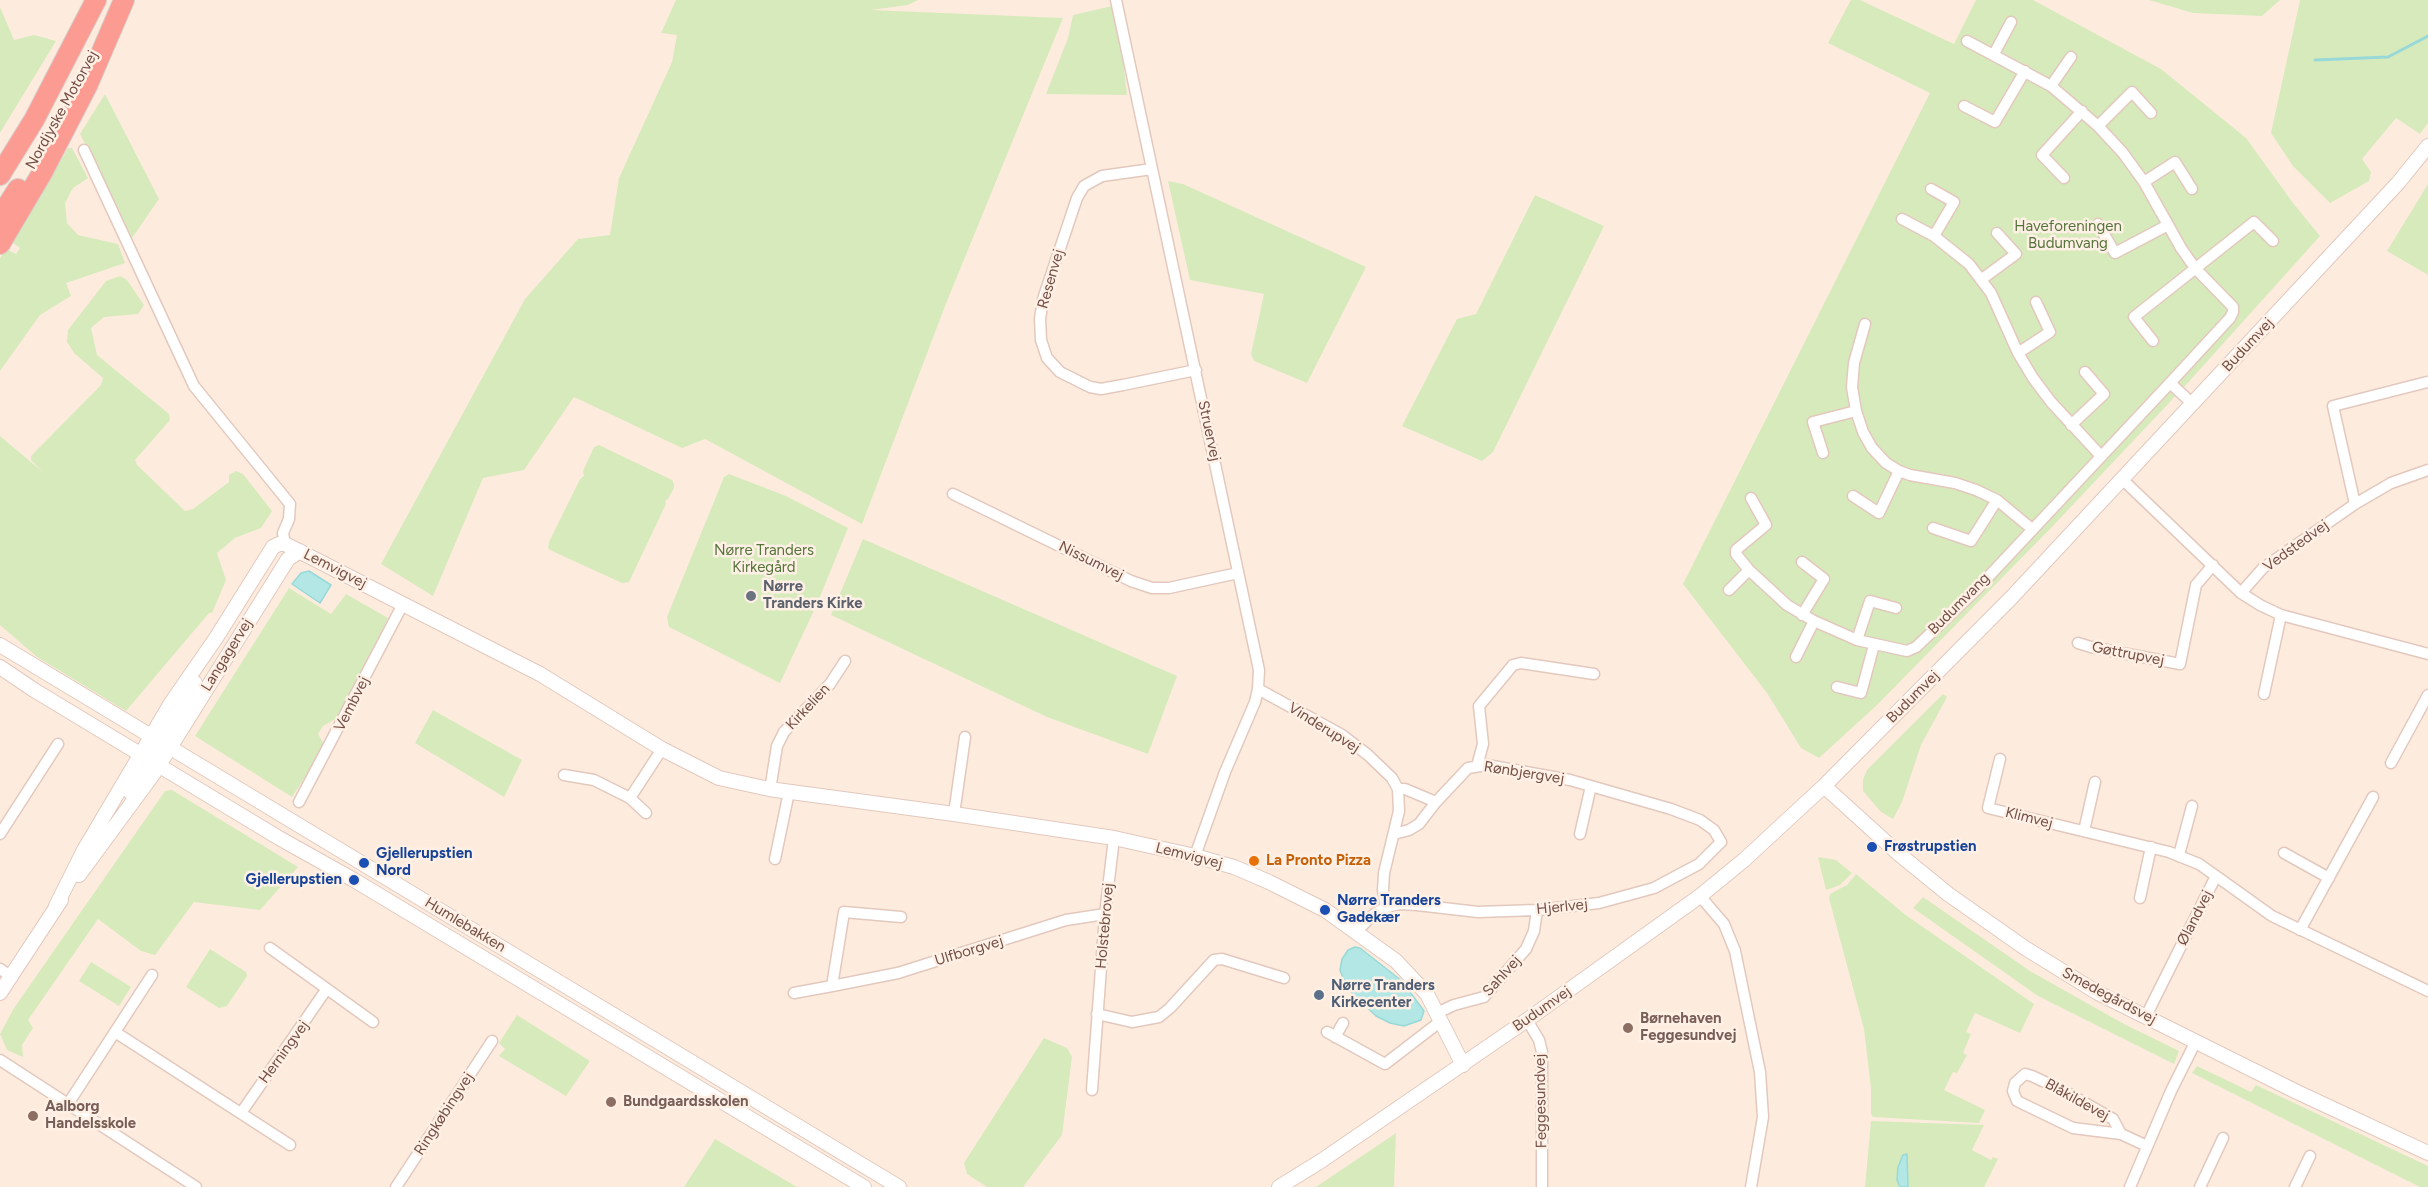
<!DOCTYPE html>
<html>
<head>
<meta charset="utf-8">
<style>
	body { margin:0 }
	canvas { display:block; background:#fdecde }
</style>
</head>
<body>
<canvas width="2428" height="1187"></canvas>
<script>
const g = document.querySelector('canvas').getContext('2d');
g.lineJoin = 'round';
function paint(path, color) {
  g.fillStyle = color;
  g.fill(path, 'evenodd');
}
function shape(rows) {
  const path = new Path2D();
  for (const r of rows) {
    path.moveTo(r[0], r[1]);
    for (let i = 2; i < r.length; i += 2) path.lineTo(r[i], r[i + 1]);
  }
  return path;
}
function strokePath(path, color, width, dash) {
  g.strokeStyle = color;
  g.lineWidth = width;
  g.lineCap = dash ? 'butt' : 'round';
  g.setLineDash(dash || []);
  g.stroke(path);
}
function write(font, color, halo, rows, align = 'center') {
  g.font = font + ' Figtree,sans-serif';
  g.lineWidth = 5;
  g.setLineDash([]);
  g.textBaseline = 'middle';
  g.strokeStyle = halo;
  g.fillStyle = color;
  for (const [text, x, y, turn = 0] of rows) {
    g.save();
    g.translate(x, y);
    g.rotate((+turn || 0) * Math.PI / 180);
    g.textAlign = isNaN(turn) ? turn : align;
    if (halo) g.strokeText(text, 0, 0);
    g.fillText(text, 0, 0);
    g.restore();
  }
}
const green = shape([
	[676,0,918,0,908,5,871,10,1063,18,947,301,862,524,705,439,682,448,574,397,524,470,483,478,433,596,381,564,525,299,578,239,610,235,619,178,672,62,677,35,661,33],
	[1851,0,1860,0,1954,44,1976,0,2033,0,2161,69,2246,138,2293,203,2320,236,2185,386,2051,528,1876,706,1819,758,1801,748,1767,693,1683,584,1930,93,1828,43],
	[2149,0,2280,0,2262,16,2193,13],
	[2300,0,2428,0,2428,123,2420,134,2396,118,2362,159,2371,172,2369,181,2330,203,2293,166,2271,133],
	[1112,6,1122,52,1127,95,1046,94,1068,38,1073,15],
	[0,7,14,40,34,35,56,41,0,133],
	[105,94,159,199,132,238,80,134],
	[68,148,72,148,88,178,73,188,65,203,67,223,78,235,118,244,125,263,66,283,71,296,40,315,0,371,0,258,6,249,16,254,20,248,13,243],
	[1168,181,1183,184,1366,267,1307,383,1254,361,1251,354,1264,294,1190,280],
	[2428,184,2428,275,2387,251],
	[1535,195,1604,226,1493,452,1482,461,1402,426,1457,319,1476,314],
	[120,276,127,280,144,305,138,314,104,317,91,328,97,355,169,414,170,420,135,460,137,465,185,511,193,509,229,482,229,475,236,471,243,474,272,511,261,528,235,538,217,553,226,580,212,613,209,613,126,711,37,657,0,625,0,436,44,473,31,460,31,456,101,385,103,378,74,353,67,342,68,330,106,281],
	[599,445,672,480,674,484,674,488,668,499,665,501,666,504,629,582,622,583,552,551,548,548,549,542,580,479,584,476,583,471,594,447],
	[729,474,786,496,848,528,817,604,780,683,669,627,667,617,724,477],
	[863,539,1177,676,1148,754,1047,717,831,615],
	[289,588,331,614,346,594,388,618,341,716,323,726,318,734,325,746,292,797,195,736],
	[1943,694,1947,697,1921,745,1902,802,1893,819,1881,812,1863,791,1863,780,1867,770],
	[433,710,522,760,504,797,415,743],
	[172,790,298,867,260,910,194,902,155,955,141,951,98,919,28,1020,33,1028,22,1045,23,1057,7,1050,0,1034,14,1008,165,791],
	[1818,857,1836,860,1852,873,1840,885,1826,890],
	[1856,874,1907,916,2034,1004,2020,1033,1975,1013,1966,1032,1971,1034,1963,1053,1967,1055,1957,1073,1953,1072,1944,1090,1985,1110,1979,1123,1873,1117,1871,1114,1871,1088,1864,1029,1829,898,1830,894,1847,885],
	[1923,897,2030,971,2124,1024,2179,1051,2174,1064,2038,996,1913,908],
	[210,949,246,972,247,976,227,1006,219,1008,186,987],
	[91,962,131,987,119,1006,79,981],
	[517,1015,590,1061,566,1096,499,1056,505,1049,499,1043],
	[1044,1038,1067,1048,1072,1057,1062,1135,1023,1187,987,1187,967,1174,964,1163],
	[2197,1066,2251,1092,2256,1085,2428,1166,2428,1187,2420,1187,2192,1073],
	[1871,1121,1984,1125,1972,1150,1991,1160,1993,1157,1998,1159,1984,1187,1865,1187],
	[1396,1133,1394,1187,1316,1187],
	[715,1139,797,1187,684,1187]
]);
const water = shape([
	[309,571,331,585,320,603,292,584,301,573,309,571],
	[1355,947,1360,948,1402,981,1424,1011,1421,1020,1404,1026,1390,1023,1376,1016,1352,993,1343,978,1340,970,1342,959,1348,950,1355,947],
	[1907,1154,1908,1187,1900,1187,1897,1180,1898,1167,1903,1155,1907,1154]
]);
const stream = shape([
	[2315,60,2388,57,2428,36]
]);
const minor = shape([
	[1116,0,1259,670,1258,689,1255,702,1225,772,1195,856],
	[1967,41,2051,86,2098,126,2123,153,2144,182,2181,248,2195,268,2233,307,2233,312,2230,318,2170,383,2193,404],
	[1994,54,2011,22],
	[2051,86,2071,57],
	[1964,106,1995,122,2025,71],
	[2098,126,2132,92,2151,113],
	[84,150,194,386,290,504,289,519,283,533,285,544],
	[1152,169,1102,176,1084,186,1077,198,1043,299,1040,319,1041,340,1047,358,1060,372,1090,387,1101,389,1123,385,1196,370],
	[2064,178,2042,155,2082,111],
	[2144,182,2175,162,2192,189],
	[1931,189,1954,202,1934,236],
	[1902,219,1934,236,1969,264,1991,293,2018,353,2033,378,2051,402,2100,455],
	[2098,224,2115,253,2168,225],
	[1982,279,2016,254,1997,233],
	[1865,324,1854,363,1852,387,1856,411,1863,432,1872,448,1886,463,1899,471,1910,475,1955,483,1976,490,1997,500,2032,529],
	[2153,341,2134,317,2254,222,2273,241],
	[2018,353,2050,332,2036,302],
	[2071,425,2104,394,2085,372],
	[1823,453,1813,422,1856,411],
	[2122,479,2241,593,2260,605,2281,615,2428,654],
	[953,494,1131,581,1152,588,1169,588,1238,573],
	[1853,496,1879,513,1899,471],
	[1751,498,1766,525,1736,550,1736,554,1749,570,1787,605,1814,621,1857,640,1907,651,1916,647,1976,590,2170,383],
	[2355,504,2333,406,2427,382],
	[1933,528,1971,541,1997,500],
	[1729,590,1749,570],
	[2241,593,2263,568,2355,504,2391,483,2428,470],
	[1802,615,1824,579,1802,562],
	[1857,640,1870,601,1896,608],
	[2078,643,2091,647,2180,664,2196,585,2213,565],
	[1796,657,1814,621],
	[1837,687,1861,693,1874,645],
	[1258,689,1342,735,1368,755,1392,778,1398,789,1399,811,1384,873,1383,890,1386,907,1373,915,1356,932],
	[2264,694,2281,615],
	[2000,759,1988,808,2169,852,2199,864,2216,876],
	[2391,763,2428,695],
	[1477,766,1483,744,1479,706,1513,665,1521,663,1594,674],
	[564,775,594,780,630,798,662,749],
	[1398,789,1405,789,1436,802],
	[770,790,777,746,784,732,830,684,845,661],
	[630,798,646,813],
	[299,802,403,604],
	[954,814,965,737],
	[2084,831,2095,782],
	[0,834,58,744],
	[1580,834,1591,786],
	[2284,853,2329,878],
	[2179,855,2192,806],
	[775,859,789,792],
	[1700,896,1724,924,1735,951,1760,1072,1763,1117,1751,1187],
	[2140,898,2151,847],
	[1386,907,1400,904,1417,905,1478,912,1537,910,1599,903,1654,888,1699,864,1721,842,1714,830,1700,820,1671,809,1570,780,1487,765,1468,768,1436,802,1419,824,1409,830,1394,834],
	[901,917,844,912,832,986,898,973,1066,920,1105,914],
	[2300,930,2373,797],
	[270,948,373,1022],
	[0,969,11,976],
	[794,993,832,986],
	[1437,1013,1454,1005,1484,997,1526,949,1534,931,1537,910],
	[1097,1014,1132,1022,1159,1017,1170,1008,1214,960,1222,959,1284,978],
	[2146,1016,2216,876,2272,916,2428,991],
	[1527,1020,1539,1040,1542,1052,1542,1187],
	[115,1032,290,1145],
	[1327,1032,1385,1064,1441,1021],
	[1335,1037,1343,1023],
	[0,1060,196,1187],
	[1092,1090,1105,914,1114,838],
	[68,1104,152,975],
	[241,1113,326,990],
	[2121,1134,2073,1128,2017,1101,2013,1091,2015,1083,2025,1074,2032,1076,2064,1091,2113,1119,2121,1134,2147,1146],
	[396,1187,492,1041],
	[2130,1187,2171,1091,2196,1041],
	[2200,1187,2223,1138],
	[2295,1187,2310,1156]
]);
const tertiary = shape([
	[0,645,899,1187],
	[0,667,34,690,279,838,354,880,864,1187],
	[159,749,158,742,195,683],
	[1824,786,1899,854,1948,894,2025,948,2098,993,2297,1092,2428,1153],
	[130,792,151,759,151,751],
	[79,875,154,773,288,559,300,551],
	[56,906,84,850,171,703,216,638,273,547,279,544,285,544,540,674,662,749,719,778,769,789,954,814,1114,838,1195,856,1234,867,1269,882,1325,910,1396,961,1427,994,1463,1065],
	[0,993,61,900],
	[1279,1187,1321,1161,1527,1020,1700,896,1744,860,1824,786,2012,597,2398,183,2428,146]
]);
const motorway = shape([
	[0,175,34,120,96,0],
	[0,217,18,189],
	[0,244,42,173,87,86,124,0]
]);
const markers = [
	[751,596,6,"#6b7280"],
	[1872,847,6,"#1a4fb4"],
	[1254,861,6,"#e8710a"],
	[364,863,6,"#1a4fb4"],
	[354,880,6,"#1a4fb4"],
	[1325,910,6,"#1a4fb4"],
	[1319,995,6,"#5c6f8a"],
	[1628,1028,6,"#8d6e63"],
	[611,1102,6,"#8d6e63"],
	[33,1116,6,"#8d6e63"]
];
const streetNames = [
	["Nordjyske Motorvej",62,110,-61],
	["Resenvej",1051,279,-74],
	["Budumvej",2248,345,-47],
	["Struervej",1209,431,78],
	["Vedstedvej",2296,546,-36],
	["Nissumvej",1091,561,26],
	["Lemvigvej",335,569,27],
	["Budumvang",1959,604,-45],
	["Gøttrupvej",2128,654,11],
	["Langagervej",227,655,-58],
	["Budumvej",1913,697,-45],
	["Vembvej",352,704,-63],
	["Kirkelien",808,707,-47],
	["Vinderupvej",1324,728,32],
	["Rønbjergvej",1524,773,9],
	["Klimvej",2029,818,14],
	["Lemvigvej",1189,856,14],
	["Hjerlvej",1562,907,-6],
	["Ølandvej",2195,918,-63],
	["Humlebakken",465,925,31],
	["Holstebrovej",1105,926,-85],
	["Ulfborgvej",969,951,-17],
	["Sahlvej",1502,976,-48],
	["Smedegårdsvej",2109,996,28],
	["Budumvej",1542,1009,-35],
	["Herningvej",284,1052,-54],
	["Blåkildevej",2077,1100,29],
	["Feggesundvej",1541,1101,-91],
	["Ringkøbingvej",444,1114,-57]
];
const parkNames = [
	["Haveforeningen",2068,227],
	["Budumvang",2068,244],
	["Nørre Tranders",764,551],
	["Kirkegård",764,568]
];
const worshipNames = [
	["Nørre",763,587],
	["Tranders Kirke",763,604]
];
const transitNames = [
	["Frøstrupstien",1884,847],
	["Gjellerupstien",376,854],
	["Nord",376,871],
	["Gjellerupstien",342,880,"right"],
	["Nørre Tranders",1337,901],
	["Gadekær",1337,918]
];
const foodNames = [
	["La Pronto Pizza",1266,861]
];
const serviceNames = [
	["Nørre Tranders",1331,986],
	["Kirkecenter",1331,1003]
];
const educationNames = [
	["Børnehaven",1640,1019],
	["Feggesundvej",1640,1036],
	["Bundgaardsskolen",623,1102],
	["Aalborg",45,1107],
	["Handelsskole",45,1124]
];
paint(green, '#d7eabc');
paint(water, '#b2e7e6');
strokePath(water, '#98d9d8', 1.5);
strokePath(stream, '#98d9d8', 3);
strokePath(minor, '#e3c8bd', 13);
strokePath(tertiary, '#e3c8bd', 16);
strokePath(motorway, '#d8cdcb', 22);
strokePath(minor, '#fff', 10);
strokePath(tertiary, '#fff', 14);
strokePath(motorway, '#fb9b91', 20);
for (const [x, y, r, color] of markers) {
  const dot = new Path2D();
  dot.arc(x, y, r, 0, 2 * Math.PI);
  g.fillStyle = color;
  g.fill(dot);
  strokePath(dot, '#fff0e5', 2);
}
write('15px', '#734e45', '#fff0e5', streetNames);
write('15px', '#55743b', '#fff0e5', parkNames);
write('bold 15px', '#5b616d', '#fff0e5', worshipNames, 'left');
write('bold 15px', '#164399', '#fff0e5', transitNames, 'left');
write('bold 15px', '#c56008', '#fff0e5', foodNames, 'left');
write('bold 15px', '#4e5e75', '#fff0e5', serviceNames, 'left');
write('bold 15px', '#785e54', '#fff0e5', educationNames, 'left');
</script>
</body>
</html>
